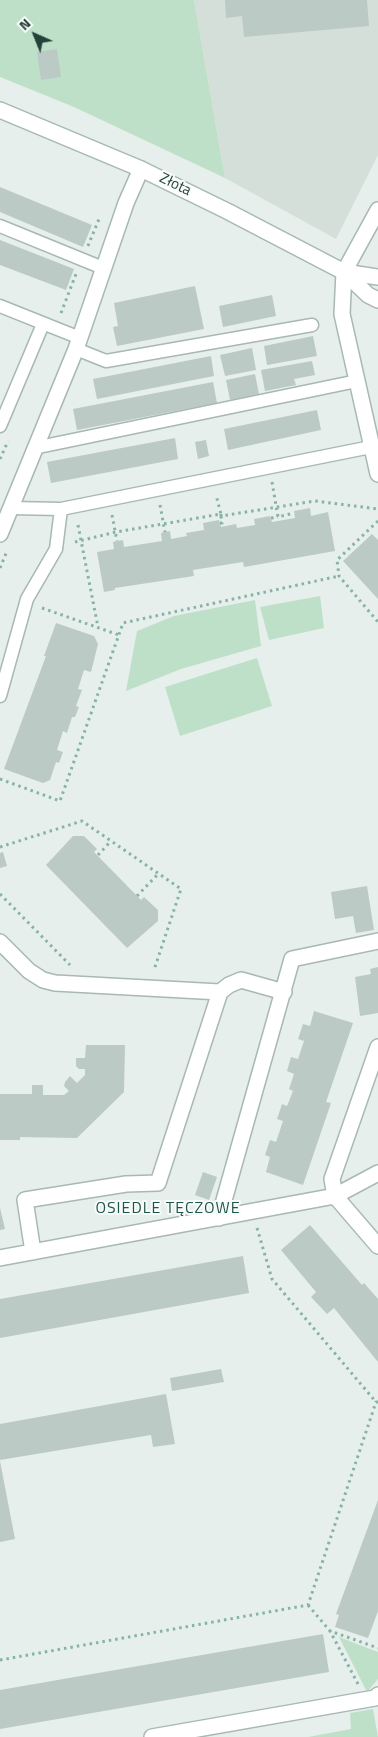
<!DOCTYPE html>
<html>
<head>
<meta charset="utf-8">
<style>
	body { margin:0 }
	#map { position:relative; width:378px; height:1737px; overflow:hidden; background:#e6efeb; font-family:"Titillium Web",sans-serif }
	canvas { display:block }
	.north { position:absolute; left:10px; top:10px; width:50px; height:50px; -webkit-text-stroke:4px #f7fbf9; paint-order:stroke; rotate:316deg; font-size:14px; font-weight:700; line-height:20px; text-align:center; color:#24423a }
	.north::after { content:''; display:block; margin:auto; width:18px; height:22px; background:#24423a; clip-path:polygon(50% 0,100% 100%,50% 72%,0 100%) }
</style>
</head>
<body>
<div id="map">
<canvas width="378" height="1737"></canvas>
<div class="north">N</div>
</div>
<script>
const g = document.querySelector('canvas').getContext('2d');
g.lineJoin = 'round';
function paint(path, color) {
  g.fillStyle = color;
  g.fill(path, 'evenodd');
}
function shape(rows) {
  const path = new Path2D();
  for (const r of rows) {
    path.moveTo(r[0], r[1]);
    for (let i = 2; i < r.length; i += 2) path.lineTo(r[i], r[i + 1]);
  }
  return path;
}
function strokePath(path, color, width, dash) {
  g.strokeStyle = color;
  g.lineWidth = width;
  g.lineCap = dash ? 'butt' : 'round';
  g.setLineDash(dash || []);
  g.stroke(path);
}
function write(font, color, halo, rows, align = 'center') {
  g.font = font + ' "Titillium Web",sans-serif';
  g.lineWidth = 4;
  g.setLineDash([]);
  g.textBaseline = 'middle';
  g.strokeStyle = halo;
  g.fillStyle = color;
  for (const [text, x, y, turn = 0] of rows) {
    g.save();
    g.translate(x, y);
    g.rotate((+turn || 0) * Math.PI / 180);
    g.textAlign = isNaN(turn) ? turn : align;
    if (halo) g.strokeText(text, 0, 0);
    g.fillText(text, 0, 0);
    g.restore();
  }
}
const built = shape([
	[194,0,378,0,378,155,336,239,225,178]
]);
const green = shape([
	[0,0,194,0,225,178,74,107,0,77],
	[320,596,324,628,269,640,260,607],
	[255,600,261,646,181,669,126,691,137,631,174,616],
	[257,658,272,706,180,736,165,687],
	[339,1637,378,1652,378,1679,368,1691,366,1690],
	[373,1709,378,1737,308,1737,351,1729,350,1713]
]);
const building = shape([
	[225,0,367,0,369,26,244,37,242,16,226,18],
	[57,49,61,77,41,80,37,52],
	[0,187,92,225,83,247,0,212],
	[0,240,74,269,66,290,0,265],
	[195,286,204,329,117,346,113,327,118,326,114,303],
	[272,295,276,316,223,327,219,306],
	[313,336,317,356,267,365,264,346],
	[252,348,256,370,225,376,220,355],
	[211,356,214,376,97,399,93,379],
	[312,361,315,375,294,379,296,385,265,391,261,370],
	[255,374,259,394,230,400,226,380],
	[213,382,217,403,77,430,73,409],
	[317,410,321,430,228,450,224,429],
	[175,438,178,459,51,483,47,462],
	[206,440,209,456,198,459,195,442],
	[310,508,311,516,328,512,335,551,244,567,243,562,193,570,194,576,115,588,115,590,104,592,97,552,114,549,113,542,123,540,124,547,162,541,161,533,165,532,170,531,171,539,187,536,186,533,204,530,203,523,219,520,221,527,236,524,237,528,255,525,254,519,270,516,272,522,295,518,294,511],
	[372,534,378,540,378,599,343,561],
	[56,623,94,636,98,644,91,672,84,670,78,689,82,690,76,706,79,707,75,717,72,717,67,733,63,731,57,750,63,752,59,763,56,762,50,780,43,783,4,769,46,656,44,656],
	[73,836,84,836,97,849,94,852,141,900,144,897,158,910,158,921,127,948,46,865],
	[3,852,7,866,0,868,0,853],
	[367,886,374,930,356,933,353,916,335,919,331,892],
	[378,967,378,1013,360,1016,355,977,371,974,370,969],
	[314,1011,353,1023,326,1102,331,1103,303,1185,266,1172,270,1157,265,1155,270,1140,276,1142,283,1121,277,1119,282,1104,287,1106,293,1091,289,1089,294,1074,287,1071,291,1057,298,1059,304,1041,298,1039,303,1024,310,1026],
	[86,1045,125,1045,124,1092,77,1138,20,1137,20,1140,0,1140,0,1094,32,1094,32,1085,43,1085,43,1095,64,1095,69,1091,64,1086,65,1082,70,1076,77,1083,85,1075,85,1069,79,1069,76,1066,76,1058,85,1058],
	[203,1172,217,1177,209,1200,195,1195],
	[0,1208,5,1229,0,1230],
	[310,1225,362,1285,364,1283,378,1299,378,1362,334,1308,327,1314,311,1297,316,1292,281,1250],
	[243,1256,249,1293,0,1338,0,1299],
	[221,1369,224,1382,172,1391,170,1378],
	[166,1394,175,1444,153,1447,151,1435,0,1460,0,1424],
	[0,1461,15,1539,0,1542],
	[378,1500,378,1611,368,1638,335,1627,339,1615,336,1614],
	[323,1634,329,1672,0,1729,0,1690]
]);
const path = shape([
	[88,246,99,219],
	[61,313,76,274],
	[0,459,8,441],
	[272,482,278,517,294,513],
	[160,505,165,532],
	[221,514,221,516,315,501,378,509],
	[112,515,117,541],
	[271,518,278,517],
	[378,521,337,560,339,576,378,622],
	[220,523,222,523,221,516],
	[78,525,98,627],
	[75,542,116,532,221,514,216,495],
	[0,568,7,551],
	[42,608,119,635],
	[0,779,60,801,123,623,339,576],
	[0,847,82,821,181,889,154,970],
	[98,855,111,841],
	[0,894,70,965],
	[137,896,159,873],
	[257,1228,272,1279,376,1402],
	[308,1605,330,1631],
	[0,1660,308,1605,376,1402,378,1402],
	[358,1684,330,1631,378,1648]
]);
const service = shape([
	[0,226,103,268],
	[0,306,80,338],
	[76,349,106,361,312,325],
	[0,426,43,324],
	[34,448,357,381],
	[11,508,61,509,371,447],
	[0,696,27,599,56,549,61,509]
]);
const minor = shape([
	[378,210,344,272,342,314,378,474],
	[0,534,76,349,126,203,141,169],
	[0,942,29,971,43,980,55,983,220,992,229,985,241,980,284,992],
	[378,1047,332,1179,335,1196,378,1246],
	[219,1218,292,959,378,941],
	[33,1252,25,1200,126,1184,158,1183,220,992],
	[0,1258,335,1196,378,1173],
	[152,1737,375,1698,378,1695]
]);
const tertiary = shape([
	[0,110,141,169,227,211,344,272,368,295,378,300],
	[344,272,378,277]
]);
const streetNames = [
	["Złota",175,185,26]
];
const neighbourhoodNames = [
	["OSIEDLE TĘCZOWE",168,1209]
];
paint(built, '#d4dfda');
paint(green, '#bfe0c8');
paint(building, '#bbcac4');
strokePath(service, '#a8b8b2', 15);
strokePath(minor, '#a8b8b2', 18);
strokePath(tertiary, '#a8b8b2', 18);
strokePath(path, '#86b3a5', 3, [2.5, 4]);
strokePath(service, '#fff', 12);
strokePath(minor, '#fff', 15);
strokePath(tertiary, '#fff', 15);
write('15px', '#24423a', '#f7fbf9', streetNames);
g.letterSpacing = '1px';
write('16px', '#1f5548', '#f7fbf9', neighbourhoodNames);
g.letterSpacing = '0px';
</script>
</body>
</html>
